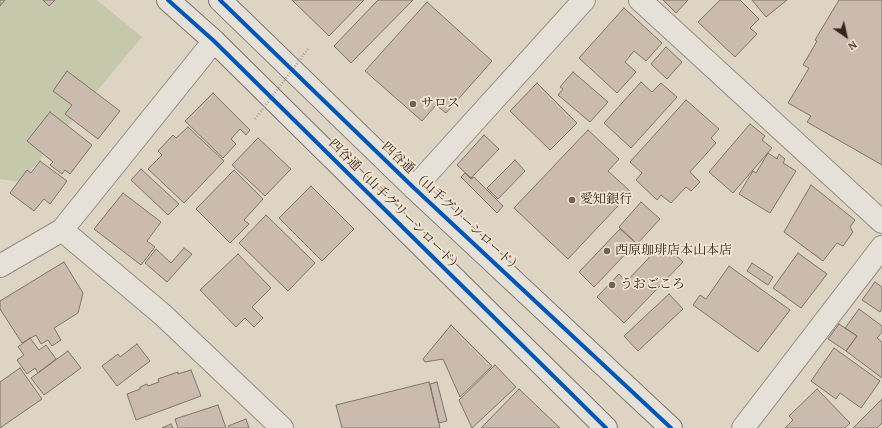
<!DOCTYPE html>
<html>
<head>
<meta charset="utf-8">
<style>
	body { margin:0 }
	#map { position:relative; width:882px; height:428px; overflow:hidden; background:#ded4c4; font-family:"Gentium Book Plus",serif }
	canvas { display:block }
	.north { position:absolute; left:826px; top:16px; width:40px; height:40px; -webkit-text-stroke:3px #f1e5d2; paint-order:stroke; rotate:146deg; font-size:11px; font-weight:700; line-height:16px; text-align:center; color:#34241c }
	.north::after { content:''; display:block; margin:auto; width:14px; height:18px; background:#34241c; clip-path:polygon(50% 0,100% 100%,50% 72%,0 100%) }
</style>
</head>
<body>
<div id="map">
<canvas width="882" height="428"></canvas>
<div class="north">N</div>
</div>
<script>
const g = document.querySelector('canvas').getContext('2d');
g.lineJoin = 'round';
function paint(path, color) {
  g.fillStyle = color;
  g.fill(path, 'evenodd');
}
function shape(rows) {
  const path = new Path2D();
  for (const r of rows) {
    path.moveTo(r[0], r[1]);
    for (let i = 2; i < r.length; i += 2) path.lineTo(r[i], r[i + 1]);
  }
  return path;
}
function strokePath(path, color, width, dash) {
  g.strokeStyle = color;
  g.lineWidth = width;
  g.lineCap = dash ? 'butt' : 'round';
  g.setLineDash(dash || []);
  g.stroke(path);
}
function write(font, color, halo, rows, align = 'center') {
  g.font = font + ' "Gentium Book Plus","Noto Serif JP",serif';
  g.lineWidth = 3.5;
  g.setLineDash([]);
  g.textBaseline = 'middle';
  g.strokeStyle = halo;
  g.fillStyle = color;
  for (const [text, x, y, turn = 0] of rows) {
    g.save();
    g.translate(x, y);
    g.rotate((+turn || 0) * Math.PI / 180);
    g.textAlign = isNaN(turn) ? turn : align;
    if (halo) g.strokeText(text, 0, 0);
    g.fillText(text, 0, 0);
    g.restore();
  }
}
const green = shape([
	[0,0,97,0,142,37,21,182,0,179]
]);
const building = shape([
	[0,0,5,0,0,6,0,0],
	[43,0,55,0,49,6,43,0],
	[292,0,364,0,329,36,292,0],
	[378,0,413,0,351,63,334,46,378,0],
	[663,0,688,0,676,13,663,0],
	[720,0,740,0,759,19,750,28,757,34,735,57,698,22,720,0],
	[752,0,787,0,766,17,752,0],
	[839,0,882,0,882,165,807,122,811,116,788,103,809,68,803,65,817,41,815,40,839,0],
	[427,2,492,61,446,113,436,105,422,121,365,71,427,2],
	[624,8,662,43,646,61,634,51,625,62,636,72,617,93,579,58,624,8],
	[666,47,682,62,667,79,651,64,666,47],
	[67,71,120,111,98,139,65,114,72,105,53,91,67,71],
	[573,72,608,102,590,122,558,95,563,89,560,87,573,72],
	[641,82,652,92,661,83,677,97,631,148,604,123,641,82],
	[537,83,577,123,550,150,510,111,537,83],
	[213,93,250,130,246,135,240,129,231,139,236,144,223,158,185,121,213,93],
	[686,100,719,129,711,138,716,143,690,172,700,182,691,191,686,187,671,203,661,195,657,200,636,180,642,173,630,162,686,100],
	[50,112,92,145,70,174,65,170,62,174,50,165,53,162,27,141,50,112],
	[750,124,765,136,762,140,772,148,733,193,709,172,750,124],
	[188,127,224,161,184,203,148,169,162,155,158,151,173,135,176,138,188,127],
	[588,130,619,159,608,171,631,192,568,259,514,208,588,130],
	[484,135,499,149,471,178,457,165,484,135],
	[258,138,291,169,265,196,232,165,258,138],
	[768,153,777,159,779,154,785,159,783,163,796,171,770,213,739,194,753,171,756,173,768,153],
	[515,160,525,171,498,199,487,188,515,160],
	[40,161,67,181,50,204,44,199,34,211,10,193,27,170,31,173,40,161],
	[141,169,179,204,168,215,131,180,141,169],
	[234,170,263,199,244,220,249,224,230,243,196,209,234,170],
	[465,173,471,179,474,177,503,206,497,213,461,177,465,173],
	[811,185,855,220,850,227,853,232,843,246,837,243,823,261,784,232,811,185],
	[311,186,354,229,322,261,279,218,311,186],
	[123,193,161,222,147,241,155,247,141,265,94,229,123,193],
	[641,202,660,219,637,244,619,227,641,202],
	[266,215,315,263,288,291,239,243,266,215],
	[620,229,636,243,594,287,579,272,620,229],
	[663,243,683,262,624,323,597,297,619,274,626,282,663,243],
	[184,248,192,254,167,282,145,263,156,249,171,263,184,248],
	[798,253,827,274,801,308,773,288,798,253],
	[238,254,271,288,252,307,263,318,254,327,245,318,236,327,200,290,238,254],
	[64,262,83,293,78,313,54,328,61,340,52,346,48,340,41,344,36,335,22,343,0,309,0,301,64,262],
	[752,263,773,277,768,285,747,271,752,263],
	[729,266,790,310,758,352,693,305,700,295,706,299,729,266],
	[875,282,882,287,882,308,880,312,862,300,875,282],
	[669,294,683,309,638,351,624,336,669,294],
	[859,309,882,326,882,332,877,338,882,342,882,378,846,351,857,336,845,328,859,309],
	[839,324,857,336,846,351,828,339,839,324],
	[451,325,492,366,460,397,443,359,425,362,423,359,451,325],
	[30,338,39,350,46,345,56,359,38,373,35,368,27,374,17,360,24,355,18,347,30,338],
	[137,344,150,361,117,386,102,366,118,354,120,357,137,344],
	[834,348,880,381,861,408,840,393,836,399,811,381,834,348],
	[68,351,81,368,44,395,31,378,68,351],
	[495,365,516,387,472,428,459,400,495,365],
	[20,368,42,399,0,428,0,382,20,368],
	[191,370,201,396,136,420,127,394,140,389,140,387,147,384,148,386,159,382,158,379,178,372,178,374,191,370],
	[429,382,440,428,342,428,336,405,429,382],
	[437,382,447,421,439,423,430,384,437,382],
	[519,389,560,428,481,428,519,389],
	[817,389,850,423,845,428,785,428,793,420,789,416,817,389],
	[882,399,882,423,877,428,853,428,882,399],
	[218,405,226,428,178,428,175,419,218,405],
	[246,419,249,428,229,428,228,426,246,419],
	[171,424,173,428,162,428,171,424]
]);
const street = shape([
	[640,0,882,222],
	[414,188,584,0],
	[62,230,163,315,282,428],
	[0,266,62,230,214,41],
	[743,428,882,247]
]);
const secondary = shape([
	[168,0,214,41,606,428],
	[220,0,414,188,671,428]
]);
const pathBridge = shape([
	[255,119,308,49]
]);
const cycleway = shape([
	[168,0,214,41,606,428],
	[220,0,414,188,671,428]
]);
const markers = [
	[413,104,4,"#706257"],
	[572,200,4,"#706257"],
	[607,251,4,"#706257"],
	[612,285,4,"#706257"]
];
const poiNames = [
	["サロス",421,104],
	["愛知銀行",580,200],
	["西原珈琲店本山本店",615,251],
	["うおごころ",620,285]
];
const streetNames = [
	["四谷通（山手グリーンロード）",395,206,45],
	["四谷通 （山手グリーンロード）",451,208,43]
];
paint(green, '#c5c8aa');
paint(building, '#cabbae');
strokePath(building, '#7c756c', 1);
strokePath(street, '#948c83', 24);
strokePath(secondary, '#7c756c', 24);
strokePath(street, '#e6e1d8', 22);
strokePath(secondary, '#e6e1d8', 22);
strokePath(pathBridge, '#a6a09a', 2.5, [1, 2]);
strokePath(cycleway, '#0057b8', 4);
for (const [x, y, r, color] of markers) {
  const dot = new Path2D();
  dot.arc(x, y, r, 0, 2 * Math.PI);
  g.fillStyle = color;
  g.fill(dot);
  strokePath(dot, '#f1e5d2', 1.5);
}
write('13px', '#34241c', '#f1e5d2', poiNames, 'left');
write('13px', '#34241c', '#f1e5d2', streetNames);
</script>
</body>
</html>
